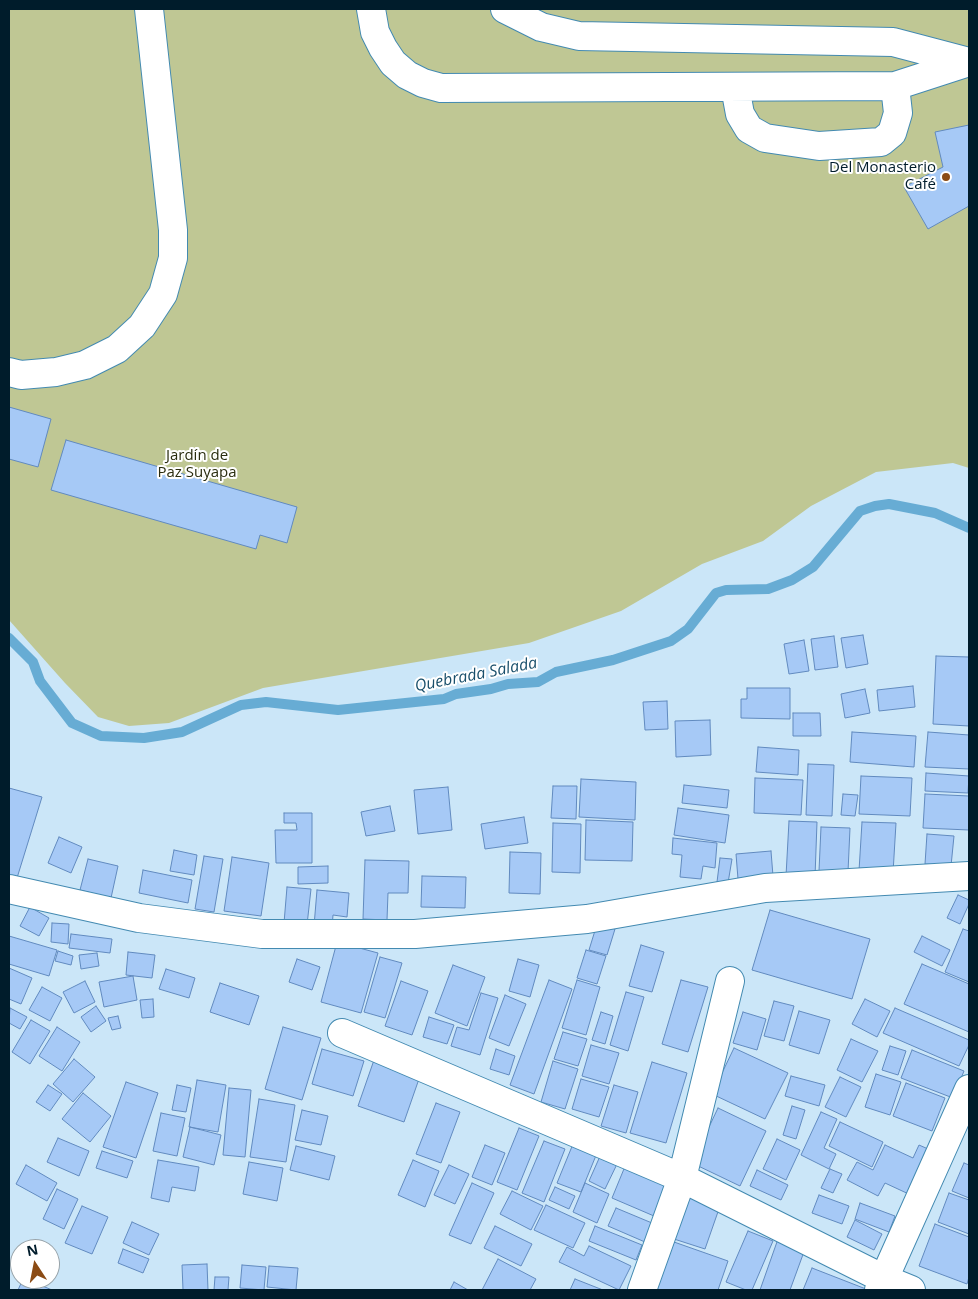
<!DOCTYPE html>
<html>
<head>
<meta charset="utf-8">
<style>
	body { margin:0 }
	#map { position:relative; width:978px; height:1299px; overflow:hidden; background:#cbe6f8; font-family:"Open Sans",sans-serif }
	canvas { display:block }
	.frame { position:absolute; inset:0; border:10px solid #001c2b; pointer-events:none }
	.north { position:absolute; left:10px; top:1239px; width:50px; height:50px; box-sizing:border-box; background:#fff; border:1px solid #99a4aa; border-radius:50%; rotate:349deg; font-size:14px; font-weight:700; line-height:20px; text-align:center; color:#001c2b }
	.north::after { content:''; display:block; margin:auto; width:18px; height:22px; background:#8b4b14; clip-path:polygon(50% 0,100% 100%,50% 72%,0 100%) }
</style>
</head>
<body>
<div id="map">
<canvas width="978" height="1299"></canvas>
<div class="frame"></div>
<div class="north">N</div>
</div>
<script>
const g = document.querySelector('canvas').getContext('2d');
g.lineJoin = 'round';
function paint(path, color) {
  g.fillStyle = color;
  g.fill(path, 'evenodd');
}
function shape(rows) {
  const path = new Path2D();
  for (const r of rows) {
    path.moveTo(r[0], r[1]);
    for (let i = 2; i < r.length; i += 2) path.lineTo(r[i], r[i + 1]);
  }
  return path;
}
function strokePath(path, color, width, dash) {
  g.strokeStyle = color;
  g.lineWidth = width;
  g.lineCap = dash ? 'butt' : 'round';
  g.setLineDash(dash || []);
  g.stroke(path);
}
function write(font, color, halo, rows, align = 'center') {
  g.font = font + ' "Open Sans",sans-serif';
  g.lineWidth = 4;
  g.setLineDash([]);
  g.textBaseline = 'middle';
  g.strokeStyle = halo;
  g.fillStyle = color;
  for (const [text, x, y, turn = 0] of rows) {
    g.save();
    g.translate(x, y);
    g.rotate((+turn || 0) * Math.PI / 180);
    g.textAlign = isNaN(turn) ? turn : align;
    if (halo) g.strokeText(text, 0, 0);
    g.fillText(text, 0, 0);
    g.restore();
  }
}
const green = shape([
	[9,9,969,9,969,468,953,463,876,472,811,506,763,541,702,564,621,611,529,643,263,688,169,723,129,726,98,717,65,683,9,620]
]);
const stream = shape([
	[9,638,33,662,40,681,72,723,101,736,144,738,182,732,241,705,266,702,338,710,444,699,456,694,491,689,508,684,538,682,556,672,613,660,671,641,688,629,716,593,726,590,768,589,792,580,813,567,860,511,875,506,889,504,935,513,969,528]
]);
const building = shape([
	[969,125,969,206,928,229,904,187,943,167,935,132,969,125],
	[9,407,51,419,38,467,9,459,9,407],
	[66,440,297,507,287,543,260,535,256,549,51,490,66,440],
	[863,635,868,664,846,668,841,638,863,635],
	[834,636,838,667,815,670,811,639,834,636],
	[804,640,809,671,789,674,784,644,804,640],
	[936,656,969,657,969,726,933,724,936,656],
	[913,686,915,707,879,711,877,690,913,686],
	[747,688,790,688,790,719,741,718,741,699,747,699,747,688],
	[865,689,870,713,845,718,841,694,865,689],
	[667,701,668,729,645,730,643,702,667,701],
	[793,713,820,713,821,736,793,736,793,713],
	[710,720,711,755,676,757,675,721,710,720],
	[852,732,916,736,914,767,850,762,852,732],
	[928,732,969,735,969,769,925,767,928,732],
	[758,747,799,750,798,775,756,772,758,747],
	[808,764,834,765,832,816,806,815,808,764],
	[926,773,969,776,968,793,925,791,926,773],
	[861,776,912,778,910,816,859,814,861,776],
	[755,778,803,780,801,815,754,813,755,778],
	[581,779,636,782,635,820,579,817,581,779],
	[684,785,729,790,727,808,682,803,684,785],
	[553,786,577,786,576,819,551,818,553,786],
	[448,787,452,830,418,834,414,790,448,787],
	[9,788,42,797,17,878,9,875,9,788],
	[843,794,858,795,855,816,841,815,843,794],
	[925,794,969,796,969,830,923,828,925,794],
	[390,806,395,831,366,836,361,812,390,806],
	[678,808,729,815,725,843,674,835,678,808],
	[284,813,312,813,312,863,276,863,275,830,297,830,296,823,284,823,284,813],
	[524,817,528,843,485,849,481,824,524,817],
	[586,820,633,822,632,861,585,860,586,820],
	[789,821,817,822,815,877,786,876,789,821],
	[862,822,896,823,893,873,859,871,862,822],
	[553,823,581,824,580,873,552,872,553,823],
	[821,827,850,828,848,872,819,871,821,827],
	[927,834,954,836,951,866,925,864,927,834],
	[59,837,82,847,71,873,48,863,59,837],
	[673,838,717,843,715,868,703,866,701,879,680,877,682,855,672,854,673,838],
	[174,850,197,855,194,875,170,871,174,850],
	[771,851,773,876,738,879,736,854,771,851],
	[510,852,541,853,540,894,509,893,510,852],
	[204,856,223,859,214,912,195,909,204,856],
	[232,857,269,863,261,916,224,911,232,857],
	[720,858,732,859,728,883,717,882,720,858],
	[88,859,118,866,111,898,80,890,88,859],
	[365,860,409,861,408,893,388,893,387,920,363,919,365,860],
	[328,866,328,883,298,884,298,867,328,866],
	[143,870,192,880,188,903,139,893,143,870],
	[422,876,466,877,465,908,421,907,422,876],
	[287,887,311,889,307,925,284,923,287,887],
	[317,890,349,893,347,917,333,915,332,928,314,926,317,890],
	[958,895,969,900,969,904,960,924,947,918,958,895],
	[30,907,49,918,39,936,20,926,30,907],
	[770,910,870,939,852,999,752,970,770,910],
	[52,923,69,924,68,944,51,942,52,923],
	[597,924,615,929,607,955,589,950,597,924],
	[963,929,969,931,969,982,945,972,963,929],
	[71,934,112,939,110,953,69,948,71,934],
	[9,936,57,950,49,976,9,964,9,936],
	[922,936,950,950,942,966,914,952,922,936],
	[337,942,378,953,361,1013,321,1002,337,942],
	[641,945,664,952,652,992,629,986,641,945],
	[586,950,606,956,597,984,577,978,586,950],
	[58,951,73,956,71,965,55,961,58,951],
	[128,952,155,955,152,978,126,975,128,952],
	[97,953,99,966,81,969,79,955,97,953],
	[380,957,402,963,385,1018,364,1012,380,957],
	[297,959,320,967,312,990,289,982,297,959],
	[518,959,539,965,530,997,509,991,518,959],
	[922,964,969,984,969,1032,904,1004,922,964],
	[453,965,485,977,467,1026,435,1013,453,965],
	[9,968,32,978,21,1004,9,999,9,968],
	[166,969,195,978,189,998,159,989,166,969],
	[133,976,137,1000,104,1007,99,982,133,976],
	[549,980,572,989,534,1094,510,1085,549,980],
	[577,980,600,987,586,1035,562,1028,577,980],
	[681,980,708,987,688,1052,662,1044,681,980],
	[85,981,95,1002,74,1013,63,992,85,981],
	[401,981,428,991,412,1035,385,1026,401,981],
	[220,983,259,996,249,1025,210,1012,220,983],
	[42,987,62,998,50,1021,29,1010,42,987],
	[626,992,644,997,628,1051,610,1045,626,992],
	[481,993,498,998,480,1055,451,1046,457,1027,469,1030,481,993],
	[505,995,526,1004,509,1046,489,1038,505,995],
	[153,999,154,1017,142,1018,140,1000,153,999],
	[865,999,890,1011,877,1037,852,1024,865,999],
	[774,1001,794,1006,784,1041,764,1036,774,1001],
	[96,1006,106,1021,91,1032,81,1017,96,1006],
	[10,1008,27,1017,20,1029,9,1023,10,1008],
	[895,1008,969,1040,969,1045,959,1066,883,1033,895,1008],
	[799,1011,830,1020,819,1054,789,1045,799,1011],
	[601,1012,613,1016,605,1044,592,1040,601,1012],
	[743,1012,766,1019,757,1050,733,1043,743,1012],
	[118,1016,121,1028,112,1030,108,1018,118,1016],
	[429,1017,454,1025,447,1044,423,1037,429,1017],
	[31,1020,50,1031,30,1064,12,1052,31,1020],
	[57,1027,80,1042,62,1071,39,1056,57,1027],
	[283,1027,321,1038,302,1100,265,1089,283,1027],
	[563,1032,587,1039,578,1066,554,1059,563,1032],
	[851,1039,878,1051,862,1082,837,1070,851,1039],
	[591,1045,619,1053,609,1084,582,1076,591,1045],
	[890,1046,906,1051,898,1075,882,1070,890,1046],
	[734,1048,788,1073,765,1119,712,1094,734,1048],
	[322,1049,364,1061,353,1096,312,1084,322,1049],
	[496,1049,515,1056,509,1075,490,1069,496,1049],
	[912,1050,964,1071,953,1098,901,1078,912,1050],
	[74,1059,95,1077,73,1102,53,1084,74,1059],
	[374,1060,420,1076,404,1122,358,1106,374,1060],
	[553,1061,578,1069,565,1109,541,1102,553,1061],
	[652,1062,687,1073,666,1143,630,1133,652,1062],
	[876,1074,901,1082,890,1115,865,1107,876,1074],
	[791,1076,825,1085,819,1106,785,1096,791,1076],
	[840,1077,861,1087,846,1117,825,1107,840,1077],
	[581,1079,609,1087,599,1117,572,1109,581,1079],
	[197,1080,226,1085,218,1132,189,1127,197,1080],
	[126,1082,158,1093,136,1158,103,1147,126,1082],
	[906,1083,945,1098,932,1131,893,1116,906,1083],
	[48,1085,62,1094,50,1111,36,1102,48,1085],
	[177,1085,191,1088,186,1112,172,1110,177,1085],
	[614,1085,638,1092,626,1133,601,1126,614,1085],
	[229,1088,251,1090,245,1157,223,1155,229,1088],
	[83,1093,111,1116,90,1142,62,1119,83,1093],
	[259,1099,295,1105,286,1162,250,1157,259,1099],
	[436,1103,460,1112,441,1163,416,1154,436,1103],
	[792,1106,805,1110,796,1139,783,1135,792,1106],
	[718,1108,766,1131,740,1186,692,1163,718,1108],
	[302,1110,328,1116,321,1145,295,1140,302,1110],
	[821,1112,837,1119,824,1148,836,1154,829,1169,801,1155,821,1112],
	[161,1113,185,1118,177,1156,153,1151,161,1113],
	[840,1122,883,1142,872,1167,829,1146,840,1122],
	[190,1127,221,1135,214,1165,183,1157,190,1127],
	[519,1128,539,1136,517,1190,497,1182,519,1128],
	[58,1138,89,1151,79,1176,47,1162,58,1138],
	[777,1139,800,1150,786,1180,763,1169,777,1139],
	[544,1141,565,1149,544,1202,522,1193,544,1141],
	[573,1144,597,1153,581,1192,557,1183,573,1144],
	[485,1145,505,1153,492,1185,472,1177,485,1145],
	[885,1145,913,1158,919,1145,935,1152,913,1196,885,1183,878,1196,847,1180,857,1162,873,1170,885,1145],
	[296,1146,335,1156,329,1180,290,1170,296,1146],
	[102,1151,133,1161,127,1178,96,1168,102,1151],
	[601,1154,618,1162,605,1189,589,1181,601,1154],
	[158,1160,199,1167,195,1191,172,1187,169,1202,151,1198,158,1160],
	[413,1160,439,1171,425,1207,398,1195,413,1160],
	[249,1162,283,1168,277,1201,243,1194,249,1162],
	[964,1163,969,1165,969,1198,952,1191,964,1163],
	[626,1164,669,1182,654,1216,612,1198,626,1164],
	[26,1165,57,1183,47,1201,16,1184,26,1165],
	[449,1165,469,1174,455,1204,434,1195,449,1165],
	[830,1169,842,1174,833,1193,821,1188,830,1169],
	[757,1170,788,1185,781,1200,750,1186,757,1170],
	[472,1183,494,1193,471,1244,449,1235,472,1183],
	[585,1183,609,1194,597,1223,573,1212,585,1183],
	[555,1187,575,1196,569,1209,549,1200,555,1187],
	[57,1189,78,1199,64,1229,43,1219,57,1189],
	[512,1191,543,1206,531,1230,500,1214,512,1191],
	[949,1193,969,1200,969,1234,938,1222,949,1193],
	[689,1195,720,1206,705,1249,674,1239,689,1195],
	[819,1195,849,1206,842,1224,812,1213,819,1195],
	[860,1203,895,1216,889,1232,855,1219,860,1203],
	[546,1205,585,1223,573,1248,534,1230,546,1205],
	[82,1206,108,1217,92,1254,65,1243,82,1206],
	[616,1208,652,1223,645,1242,608,1226,616,1208],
	[855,1220,882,1234,874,1250,847,1237,855,1220],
	[132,1222,159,1234,149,1255,123,1243,132,1222],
	[935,1224,969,1237,969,1277,967,1284,919,1266,935,1224],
	[495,1226,532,1244,521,1266,484,1248,495,1226],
	[595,1226,642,1245,636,1260,589,1241,595,1226],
	[748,1231,773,1241,752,1290,746,1290,726,1282,748,1231],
	[778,1239,805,1249,790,1290,760,1290,778,1239],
	[674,1242,728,1261,718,1290,662,1290,657,1289,674,1242],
	[589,1246,631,1266,619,1290,559,1262,567,1247,584,1256,589,1246],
	[123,1249,149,1259,143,1273,118,1263,123,1249],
	[498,1259,536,1279,530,1290,482,1290,498,1259],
	[207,1264,208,1290,183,1290,182,1265,207,1264],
	[242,1265,266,1267,264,1290,240,1288,242,1265],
	[269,1266,298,1268,296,1290,267,1287,269,1266],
	[812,1268,866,1289,865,1290,803,1290,812,1268],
	[215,1277,229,1277,228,1290,214,1290,215,1277],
	[23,1279,26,1279,52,1290,18,1290,23,1279],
	[575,1279,603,1290,570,1290,575,1279],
	[454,1282,468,1290,450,1290,454,1282]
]);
const minor = shape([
	[371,9,375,32,383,48,393,63,407,75,423,83,441,88,895,86,969,62],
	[505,9,541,27,579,36,893,42,969,62],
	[735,87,740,114,749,129,765,138,819,146,881,142,892,133,898,113,895,86],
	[9,372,21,375,56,372,85,365,117,349,142,326,163,294,173,258,173,230,149,9],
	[9,889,139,918,262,934,415,934,587,919,765,888,969,876],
	[342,1033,682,1178,884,1279,911,1290],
	[642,1290,682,1178,730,981],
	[879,1290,969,1089]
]);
const markers = [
	[946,177,5,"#8b4b14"]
];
const poiNames = [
	["Del Monasterio",936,168],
	["Café",936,185]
];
const parkNames = [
	["Jardín de",197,456],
	["Paz Suyapa",197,473]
];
const waterNames = [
	["Quebrada Salada",476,675,-11]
];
paint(green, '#bfc794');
strokePath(stream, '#67acd4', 10);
paint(building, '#a6c9f6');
strokePath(building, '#618abf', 1);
strokePath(minor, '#438ab1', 30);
strokePath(minor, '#fff', 28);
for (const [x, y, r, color] of markers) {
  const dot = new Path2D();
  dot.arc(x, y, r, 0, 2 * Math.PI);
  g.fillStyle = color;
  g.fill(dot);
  strokePath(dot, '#fff', 2);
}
write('15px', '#001c2b', '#fff', poiNames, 'right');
write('15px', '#2a2d0f', '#fff', parkNames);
write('italic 16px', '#194f6b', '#fff', waterNames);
</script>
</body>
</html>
